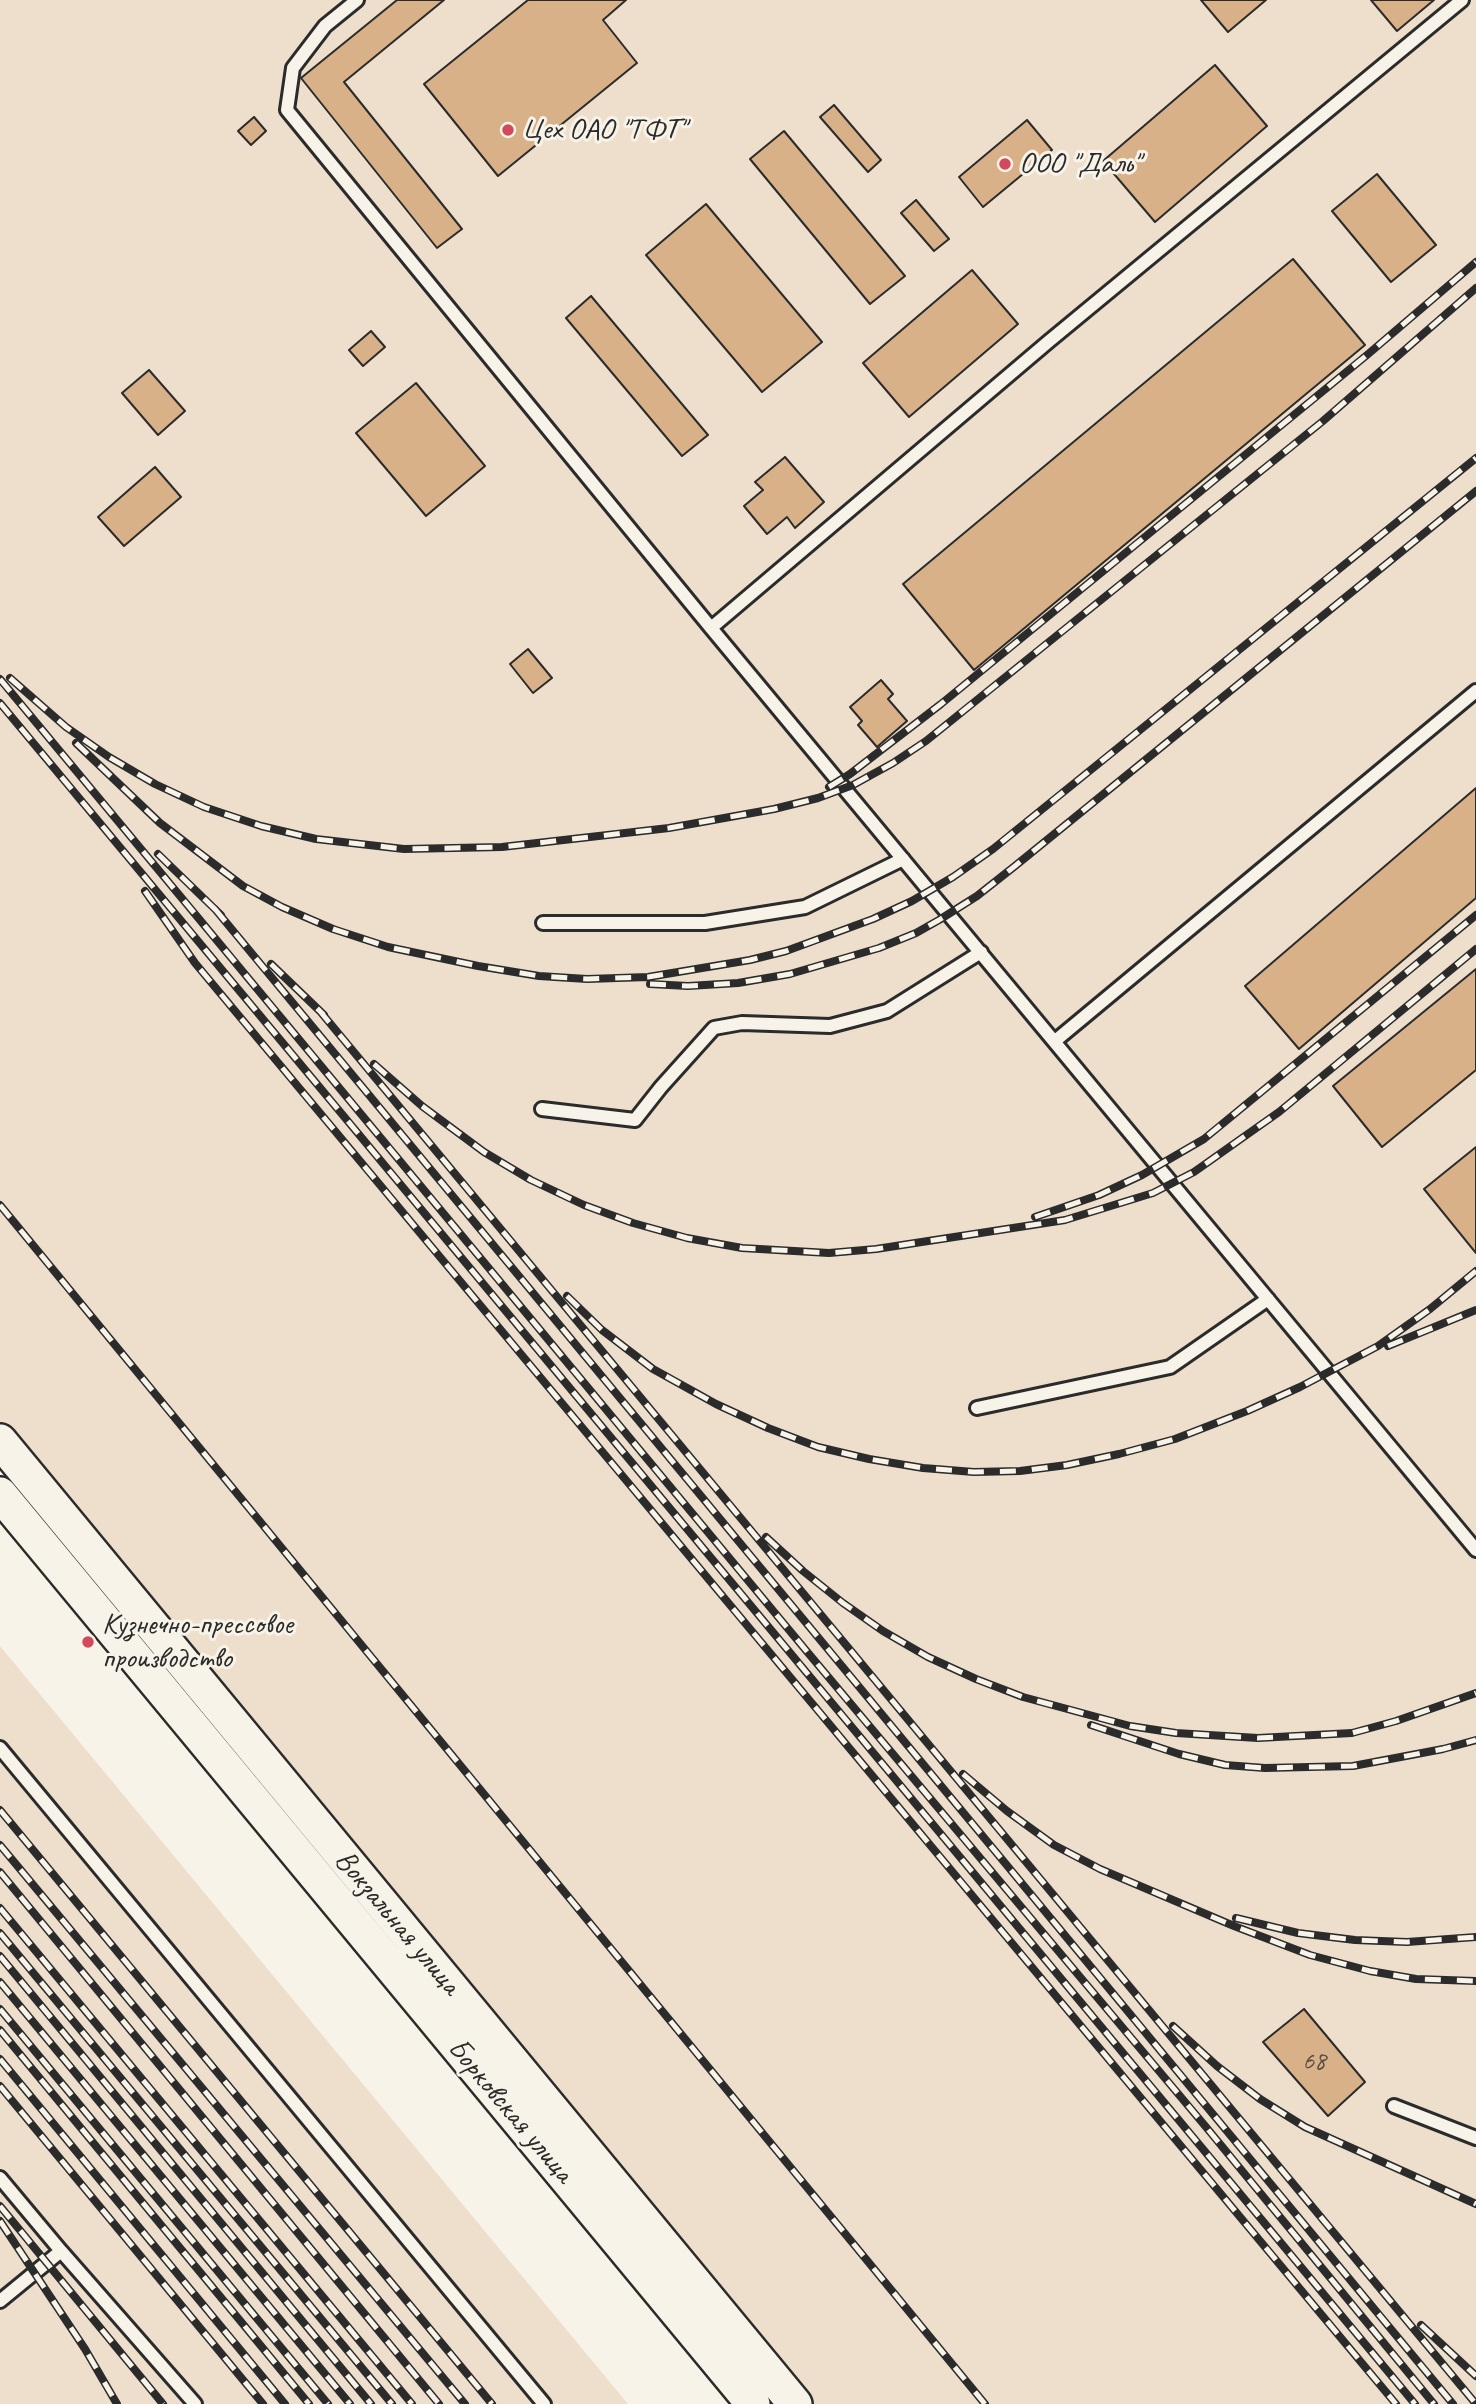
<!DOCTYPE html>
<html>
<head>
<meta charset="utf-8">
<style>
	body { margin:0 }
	canvas { display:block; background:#f7f3e8 }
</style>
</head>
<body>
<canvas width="1476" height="2404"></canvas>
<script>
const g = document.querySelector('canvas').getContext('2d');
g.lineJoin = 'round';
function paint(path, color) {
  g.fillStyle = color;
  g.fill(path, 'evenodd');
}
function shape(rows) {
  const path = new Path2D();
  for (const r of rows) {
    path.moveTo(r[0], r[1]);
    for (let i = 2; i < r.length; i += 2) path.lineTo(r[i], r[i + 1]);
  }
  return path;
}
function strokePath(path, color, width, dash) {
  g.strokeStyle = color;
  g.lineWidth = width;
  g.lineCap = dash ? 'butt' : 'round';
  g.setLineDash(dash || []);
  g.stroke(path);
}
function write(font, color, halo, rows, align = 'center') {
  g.font = font + ' Caveat,sans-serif';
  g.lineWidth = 6;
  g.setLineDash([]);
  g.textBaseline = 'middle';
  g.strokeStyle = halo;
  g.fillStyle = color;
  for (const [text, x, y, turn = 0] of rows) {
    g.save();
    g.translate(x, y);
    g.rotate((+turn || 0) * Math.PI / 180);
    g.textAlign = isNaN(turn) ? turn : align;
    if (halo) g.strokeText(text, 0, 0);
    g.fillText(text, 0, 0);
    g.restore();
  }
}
const built = shape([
	[0,0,1476,0,1476,2404,803,2404,0,1430],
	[0,1646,628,2404,0,2404]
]);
const building = shape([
	[397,0,444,0,344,82,462,229,437,248,301,78,397,0],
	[528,0,626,0,603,20,637,63,498,176,424,84,528,0],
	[1201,0,1266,0,1228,32,1201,0],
	[1371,0,1434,0,1397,31,1371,0],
	[1215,65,1267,126,1155,222,1103,161,1215,65],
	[834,105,881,160,868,172,820,117,834,105],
	[254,117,266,131,251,145,238,131,254,117],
	[1027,120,1052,150,983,207,959,177,1027,120],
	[784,131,905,276,870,304,750,159,784,131],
	[1377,174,1436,245,1391,282,1332,211,1377,174],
	[916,200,949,239,934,251,901,213,916,200],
	[706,204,822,342,762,392,646,255,706,204],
	[1293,259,1365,345,974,670,903,584,1293,259],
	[972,270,1018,324,909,417,863,363,972,270],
	[591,296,708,435,682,456,566,318,591,296],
	[371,331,385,347,363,366,349,350,371,331],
	[149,370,185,411,158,435,122,393,149,370],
	[416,383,485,466,426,516,356,433,416,383],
	[785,457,824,502,795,528,787,517,767,534,744,506,763,490,755,482,785,457],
	[155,467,181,497,124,546,98,517,155,467],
	[528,649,552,678,533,693,510,664,528,649],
	[881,680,893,694,888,699,907,721,877,747,858,725,862,721,850,707,881,680],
	[1476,788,1476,898,1299,1049,1245,986,1476,788],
	[1476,969,1476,1070,1382,1147,1333,1086,1476,969],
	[1476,1147,1476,1253,1424,1189,1476,1147],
	[1304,2009,1365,2082,1328,2116,1263,2042,1304,2009]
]);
const lane = shape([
	[357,0,325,26,293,68,287,110,711,628,1476,1550],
	[711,628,1048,342,1462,0],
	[543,923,705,923,805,907,903,859],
	[1055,1041,1476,691],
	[542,1109,635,1120,661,1087,714,1028,742,1023,830,1026,887,1011,981,952],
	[977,1408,1170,1367,1268,1299],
	[0,1748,544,2404],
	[1394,2106,1476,2138],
	[0,2178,61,2251,195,2404],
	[0,2301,61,2251]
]);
const secondary = shape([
	[0,1441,795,2404],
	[0,1494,753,2404]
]);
const rail = shape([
	[10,678,66,727,109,757,155,784,204,807,261,826,316,839,404,849,502,847,669,828,774,809,818,798,853,785,893,763,926,741,1323,421,1476,288],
	[0,679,809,1654,1206,2127,1434,2404],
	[0,703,1415,2404],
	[76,743,160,823,243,886,282,907,333,929,388,947,478,966,539,976,587,979,648,977,750,960,786,951,873,919,912,901,953,877,993,849,1476,458],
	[829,787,850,774,941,704,1367,355,1476,262],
	[158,854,221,915],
	[145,891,195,963,1396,2404],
	[215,909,1453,2404],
	[271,964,324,1015],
	[650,984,688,986,738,983,790,974,879,948,916,933,939,920,977,896,1015,866,1476,491],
	[319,1010,1476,2404],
	[374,1064,422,1106,484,1152,531,1180,584,1205,633,1223,687,1238,742,1248,829,1253,876,1249,1065,1220,1153,1193,1194,1172,1279,1112,1476,949],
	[0,1205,985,2404],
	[1035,1217,1099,1195,1142,1175,1204,1139,1476,915],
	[567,1296,602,1330,653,1369,716,1404,768,1428,818,1447,869,1459,923,1468,974,1472,1020,1471,1067,1465,1119,1454,1175,1439,1247,1411,1300,1387,1378,1346,1430,1309,1476,1271],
	[1388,1346,1476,1310],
	[766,1537,803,1571,843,1603,883,1631,928,1657,976,1679,1023,1697,1130,1726,1176,1733,1258,1738,1352,1733,1396,1721,1476,1693],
	[1091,1725,1179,1754,1225,1765,1265,1768,1353,1766,1443,1749,1476,1740],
	[963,1774,1007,1811,1054,1845,1100,1869,1234,1926,1310,1955,1370,1971,1416,1979,1476,1981],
	[0,1810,492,2404],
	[0,1845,465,2404],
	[0,1872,439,2404],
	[0,1908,412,2404],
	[1236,1918,1298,1933,1355,1940,1407,1942,1476,1937],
	[0,1933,392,2404],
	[0,1956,371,2404],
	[0,1982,350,2404],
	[0,2009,328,2404],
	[1173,2026,1217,2066,1260,2099,1305,2127,1476,2204],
	[0,2030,309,2404],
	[0,2059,285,2404],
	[0,2086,263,2404],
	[0,2206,163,2404],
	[0,2221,85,2349,117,2404],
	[1421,2325,1476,2376]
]);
const markers = [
	[508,130,7,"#d1495b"],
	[1005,164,7,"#d1495b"],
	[88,1642,7,"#d1495b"]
];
const numberNames = [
	["68",1314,2062]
];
const poiNames = [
	["Цех ОАО \"ТФТ\"",522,130],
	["ООО \"Даль\"",1019,164],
	["Кузнечно-прессовое",102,1625],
	["производство",102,1659]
];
const streetNames = [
	["Вокзальная улица",397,1923,50],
	["Борковская улица",510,2111,50]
];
paint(built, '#eedfcc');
paint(building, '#d8b189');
strokePath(building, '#2b2b2b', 2);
strokePath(lane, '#2b2b2b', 18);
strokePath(secondary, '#2b2b2b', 38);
strokePath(lane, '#f7f3e8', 12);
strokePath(secondary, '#f7f3e8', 33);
strokePath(rail, '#2b2b2b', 8);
strokePath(rail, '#f7f3e8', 5, [16]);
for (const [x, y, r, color] of markers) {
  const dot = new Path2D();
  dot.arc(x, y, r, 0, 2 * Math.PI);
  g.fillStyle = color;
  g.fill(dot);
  strokePath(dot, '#f7f3e8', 2.5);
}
write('26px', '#564c42', null, numberNames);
write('30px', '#2b2b2b', '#f7f3e8', poiNames, 'left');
write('30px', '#2b2b2b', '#f7f3e8', streetNames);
</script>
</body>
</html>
